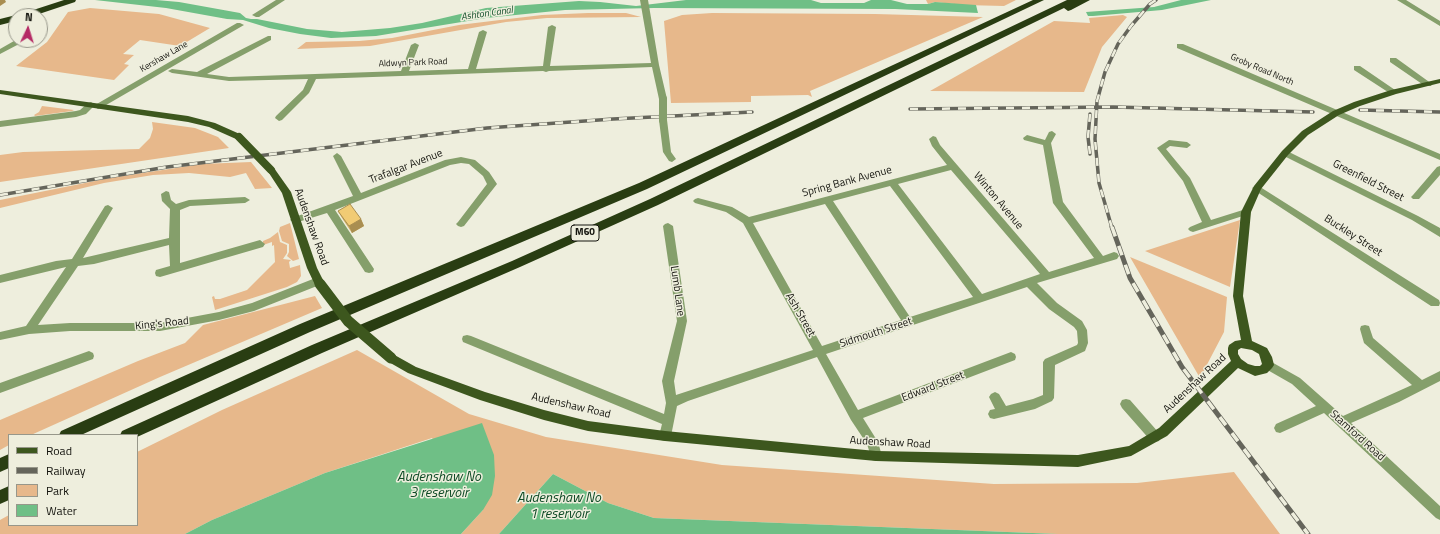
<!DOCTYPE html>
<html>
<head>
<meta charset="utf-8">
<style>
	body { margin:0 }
	#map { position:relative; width:1440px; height:534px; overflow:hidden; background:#eed; font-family:"Titillium Web",sans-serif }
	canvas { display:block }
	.legend { position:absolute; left:8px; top:434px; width:130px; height:92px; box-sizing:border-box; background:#eed; border:1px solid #97978a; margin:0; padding:5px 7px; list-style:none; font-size:12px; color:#14140e }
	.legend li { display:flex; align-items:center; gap:8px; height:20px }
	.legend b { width:20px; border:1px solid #97978a }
	.north { position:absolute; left:8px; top:8px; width:40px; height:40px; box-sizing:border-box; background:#eed; border:1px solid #97978a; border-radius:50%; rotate:4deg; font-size:11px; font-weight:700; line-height:16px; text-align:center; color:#14140e }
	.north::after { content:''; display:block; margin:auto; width:14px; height:18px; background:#b52a65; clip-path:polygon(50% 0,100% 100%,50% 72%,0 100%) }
</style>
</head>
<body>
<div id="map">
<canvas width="1440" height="534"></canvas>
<ul class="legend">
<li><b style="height:5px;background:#3d571e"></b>Road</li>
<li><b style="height:5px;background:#65655b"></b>Railway</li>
<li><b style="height:11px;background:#e7b88b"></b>Park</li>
<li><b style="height:11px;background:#6fbf86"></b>Water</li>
</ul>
<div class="north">N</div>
</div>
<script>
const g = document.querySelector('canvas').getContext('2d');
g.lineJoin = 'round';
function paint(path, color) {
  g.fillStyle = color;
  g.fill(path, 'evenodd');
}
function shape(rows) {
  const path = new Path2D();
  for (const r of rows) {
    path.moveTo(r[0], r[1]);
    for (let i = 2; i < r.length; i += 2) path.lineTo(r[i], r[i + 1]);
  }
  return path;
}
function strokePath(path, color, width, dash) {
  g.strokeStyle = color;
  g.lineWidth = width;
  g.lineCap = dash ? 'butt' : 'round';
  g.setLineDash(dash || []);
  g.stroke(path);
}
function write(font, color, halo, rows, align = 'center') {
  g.font = font + ' "Titillium Web",sans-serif';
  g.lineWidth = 3;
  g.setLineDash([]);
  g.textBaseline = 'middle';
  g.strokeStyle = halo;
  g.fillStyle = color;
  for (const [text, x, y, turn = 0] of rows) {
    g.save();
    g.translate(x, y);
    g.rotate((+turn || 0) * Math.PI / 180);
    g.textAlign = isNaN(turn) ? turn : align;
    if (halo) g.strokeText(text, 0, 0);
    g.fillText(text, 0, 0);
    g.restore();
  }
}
const green = shape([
	[926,0,1016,0,1004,6,964,5,935,2,928,4],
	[90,8,159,14,210,28,180,46,140,40,123,54,134,55,124,64,129,65,114,80,16,66,47,42,68,12],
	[588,13,626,13,641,17,547,18,506,22,370,46,297,49,306,42,359,41,392,38,459,25,500,20,542,15],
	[712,13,875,14,983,17,810,91,812,97,808,95,751,96,751,102,671,103,664,21,682,15],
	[1123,15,1127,17,1102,47,1084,92,930,91,1054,21,1090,23,1089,18],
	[42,106,74,110,72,111,35,116,34,115,39,112],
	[152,122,195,128,218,137,229,148,0,182,0,155,23,152,139,149,150,138,153,129],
	[251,162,272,188,255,189,246,173,230,177,189,173,153,175,104,183,0,208,0,200,110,178,202,164],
	[1240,220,1230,287,1145,251],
	[290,223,299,259,293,261,287,256,289,252,289,244,282,241,279,231,280,227],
	[278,232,280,242,287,245,287,253,283,259,291,260,289,262,290,268,300,265,301,276,297,282,287,287,215,310,212,297,214,296,215,299,220,299,247,290,275,262,274,245,272,246,272,242,263,245,263,241,270,238],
	[1130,257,1227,297,1224,332,1200,378],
	[315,296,322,308,160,377,31,435,9,435,9,445,0,450,0,420,138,361,185,343,203,325],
	[357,350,469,414,546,437,722,465,994,484,1137,483,1234,472,1280,534,1058,534,654,518,608,503,553,474,499,534,461,534,483,510,432,438,325,473,212,520,185,534,0,534,0,520,9,515,9,525,137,525,137,452,222,410]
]);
const water = shape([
	[95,0,156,0,179,2,240,13,246,18,251,19,257,19,307,29,342,32,390,28,422,23,486,8,579,1,600,2,636,6,686,0,811,0,821,3,864,3,871,0,891,0,907,4,928,4,935,2,976,5,978,13,895,9,654,8,565,10,486,18,376,36,331,38,300,34,269,28,243,20,227,19,166,8],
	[1181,0,1211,0,1162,10,1093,16,1088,16,1086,12,1154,7],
	[482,423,494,455,495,476,492,495,483,510,461,534,185,534,212,520,325,473],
	[553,474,608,503,654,518,1058,534,499,534]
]);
const minor = shape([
	[276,0,285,0,259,17,256,17,252,15,276,0],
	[640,0,648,0,659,65,667,99,663,102,659,99,652,67,549,71,546,72,543,71,316,79,309,93,282,120,279,121,275,118,276,116,303,90,308,79,229,81,172,73,168,71,172,69,197,72,268,36,271,36,271,40,207,74,229,77,401,71,411,45,415,43,419,45,409,71,468,69,479,32,483,30,487,32,476,69,543,66,548,27,552,25,556,27,550,66,651,63,640,0],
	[1397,0,1406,0,1440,21,1440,26,1397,0],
	[237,23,240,23,244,25,101,108,98,109,94,106,86,114,76,117,0,127,0,121,76,111,80,110,88,103,91,102,95,105,237,23],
	[14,41,17,41,21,43,0,54,0,49,14,41],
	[1177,44,1183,44,1440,154,1440,160,1177,48,1177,44],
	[1390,58,1396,58,1432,84,1431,86,1425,86,1390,62,1390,58],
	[1354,66,1360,66,1398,92,1394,94,1391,94,1354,70,1354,66],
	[663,117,667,120,671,152,676,159,672,162,669,161,663,152,659,120,663,117],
	[1052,131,1056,134,1051,143,1063,202,1103,256,1114,252,1117,253,1119,256,1117,259,1037,283,1057,303,1082,321,1087,330,1088,343,1085,351,1055,365,1054,398,1052,401,1035,409,994,419,990,418,988,414,990,410,995,409,989,397,991,394,995,392,999,394,1006,406,1033,399,1043,395,1043,362,1045,359,1077,345,1078,343,1077,331,1074,327,1049,309,1027,287,826,354,858,410,1011,352,1015,354,1016,357,1015,360,863,418,878,442,882,456,880,460,876,461,872,460,867,444,851,420,817,357,688,401,677,406,671,436,669,440,665,441,661,440,659,436,662,424,463,342,462,339,463,336,467,335,471,336,664,414,666,403,662,381,677,321,663,226,665,224,668,223,673,226,687,321,674,381,676,395,813,350,743,223,726,212,695,203,693,201,695,199,698,198,732,207,749,217,947,165,932,146,929,139,933,136,936,137,940,145,1049,272,1094,258,1053,203,1043,145,1024,140,1023,138,1027,135,1045,140,1049,132,1052,131],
	[951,170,1040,274,982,294,898,184,951,170],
	[890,186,973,297,910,317,833,201,890,186],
	[825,204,901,320,822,346,753,223,825,204],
	[1169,140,1187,142,1191,145,1187,148,1170,146,1166,149,1190,178,1211,220,1246,209,1251,212,1249,214,1193,232,1190,231,1188,229,1190,227,1202,222,1183,181,1157,148,1169,140],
	[1285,150,1418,216,1440,228,1440,237,1412,220,1282,155,1281,153,1285,150],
	[337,153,341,156,361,193,445,160,461,157,475,160,489,172,497,184,464,226,461,227,458,226,456,224,458,222,487,184,483,176,469,164,461,163,450,165,335,210,374,269,373,272,369,273,365,272,327,213,295,223,290,220,292,218,353,196,333,156,337,153],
	[1440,166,1440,175,1419,199,1413,199,1411,197,1413,195,1437,167,1440,166],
	[1257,185,1439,300,1440,303,1439,306,1431,306,1254,190,1252,188,1257,185],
	[166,191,169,192,171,200,176,204,189,200,245,197,250,200,245,203,190,206,180,210,180,263,260,240,265,244,263,247,160,277,156,276,155,273,156,270,170,266,169,245,94,264,78,266,38,325,70,323,160,323,219,312,252,303,318,277,322,278,323,281,322,284,254,311,219,320,160,331,70,331,29,334,0,340,0,332,26,326,66,267,0,283,0,275,56,261,72,259,105,206,108,205,113,208,83,258,169,238,170,209,162,201,161,194,166,191],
	[1365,325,1369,326,1373,338,1422,380,1440,371,1440,381,1399,402,1351,423,1440,506,1440,520,1436,518,1324,413,1280,433,1276,432,1274,428,1276,424,1316,406,1292,384,1264,368,1262,365,1264,362,1268,360,1300,378,1343,416,1412,385,1364,343,1360,329,1361,326,1365,325],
	[89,351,93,353,94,356,93,359,0,393,0,383,89,351],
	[1126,399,1130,400,1159,433,1161,437,1159,441,1155,442,1151,441,1122,408,1120,404,1122,400,1126,399]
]);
const major = shape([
	[1440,79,1440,83,1396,94,1360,106,1339,115,1308,135,1288,155,1261,189,1251,212,1243,296,1252,341,1267,348,1272,357,1274,365,1272,368,1267,373,1255,376,1238,368,1167,436,1131,456,1078,467,876,461,665,441,588,431,544,420,480,400,408,373,387,361,386,358,387,355,391,353,416,367,485,392,544,410,588,421,665,431,876,451,1078,455,1129,446,1159,428,1231,361,1228,354,1228,348,1229,345,1235,341,1241,340,1233,296,1241,212,1254,186,1282,151,1302,131,1333,111,1354,102,1391,90,1440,79],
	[1241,348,1252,350,1259,354,1262,364,1260,366,1255,366,1248,364,1241,359,1238,354,1238,350,1241,348],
	[0,90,188,116,215,123,242,135,243,137,239,140,236,139,209,127,188,122,0,94,0,90],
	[271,167,274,168,291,192,317,268,325,284,324,287,316,287,307,268,282,193,267,170,271,167]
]);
const highway = shape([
	[64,0,76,0,75,2,33,16,20,16,21,14,64,0],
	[1033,0,1044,0,647,189,310,332,81,435,59,435,61,431,300,324,639,183,1033,0],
	[1067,0,1090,0,1071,10,1068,11,1064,8,658,205,520,267,322,353,137,437,137,435,120,435,122,431,312,345,512,261,650,199,1067,0],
	[16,15,19,16,16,16,16,21,0,25,0,19,16,15],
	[9,454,9,468,0,472,0,458,9,454],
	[9,486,9,500,0,504,0,490,9,486]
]);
const railFar1 = shape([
	[910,109,1113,107,1313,112],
	[1360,110,1440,112],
	[1090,114,1088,137,1090,154],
	[0,195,167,167,487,128,613,119,752,112],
	[1112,228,1099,183,1095,139,1097,101,1105,72,1118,44,1131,26,1150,4,1156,0]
]);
const rail = shape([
	[1112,227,1130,278,1182,367,1308,534]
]);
const minorBridge = shape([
	[663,99,663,120]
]);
const majorBridgeFar1 = shape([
	[239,137,271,170]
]);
const majorBridge = shape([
	[320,284,348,321,391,358]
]);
const wall = shape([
	[338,211,361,219,364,226,352,233,342,218]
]);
const shadedWall = shape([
	[0,0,5,0,6,2,0,6],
	[361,219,364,226,352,233,349,226]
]);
const building = shape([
	[350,204,361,219,349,226,338,211,350,204]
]);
const farStreetnames = [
	["Kershaw Lane",164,57,-30],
	["Aldwyn Park Road",413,63,-2],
	["Groby Road North",1262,70,23]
];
const farWaternames = [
	["Ashton Canal",487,14,-8]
];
const shields = [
	[585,233,28]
];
const shieldNames = [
	["M60",585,233]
];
const streetNames = [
	["Trafalgar Avenue",406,167,-21],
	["Greenfield Street",1368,181,27],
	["Spring Bank Avenue",847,182,-15],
	["Winton Avenue",998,201,50],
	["Audenshaw Road",311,227,70],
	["Buckley Street",1353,236,33],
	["Lumb Lane",677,291,82],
	["Ash Street",800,315,60],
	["King's Road",162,324,-6],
	["Sidmouth Street",876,333,-18],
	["Audenshaw Road",1195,384,-43],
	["Edward Street",933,387,-21],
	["Audenshaw Road",571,406,13],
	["Stamford Road",1357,436,42],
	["Audenshaw Road",890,443,3]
];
const nearWaternames = [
	["Audenshaw No",439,478],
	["3 reservoir",439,494],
	["Audenshaw No",559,499],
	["1 reservoir",559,515]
];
paint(green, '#e7b88b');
paint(water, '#6fbf86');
paint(minor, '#859f6b');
paint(major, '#3d571e');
paint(highway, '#293d12');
strokePath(railFar1, '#65655b', 3.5);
strokePath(rail, '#65655b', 5);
strokePath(railFar1, '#eed', 2.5, [8]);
strokePath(rail, '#eed', 3.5, [10]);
strokePath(minorBridge, '#859f6b', 8);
strokePath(majorBridgeFar1, '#3d571e', 8);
strokePath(majorBridge, '#3d571e', 11);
paint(wall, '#cfaf64');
paint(shadedWall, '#a98e51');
paint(building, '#f1cb74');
strokePath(building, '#a98e51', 1);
write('9px', '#14140e', '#eed', farStreetnames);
write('italic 10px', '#0e4b26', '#eed', farWaternames);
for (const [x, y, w] of shields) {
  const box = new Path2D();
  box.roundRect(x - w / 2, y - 8, w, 16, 3);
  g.fillStyle = '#eed';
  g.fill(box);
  strokePath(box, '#14140e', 1);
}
write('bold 10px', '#14140e', null, shieldNames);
write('11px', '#14140e', '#eed', streetNames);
write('italic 14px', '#0e4b26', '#eed', nearWaternames);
</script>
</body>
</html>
